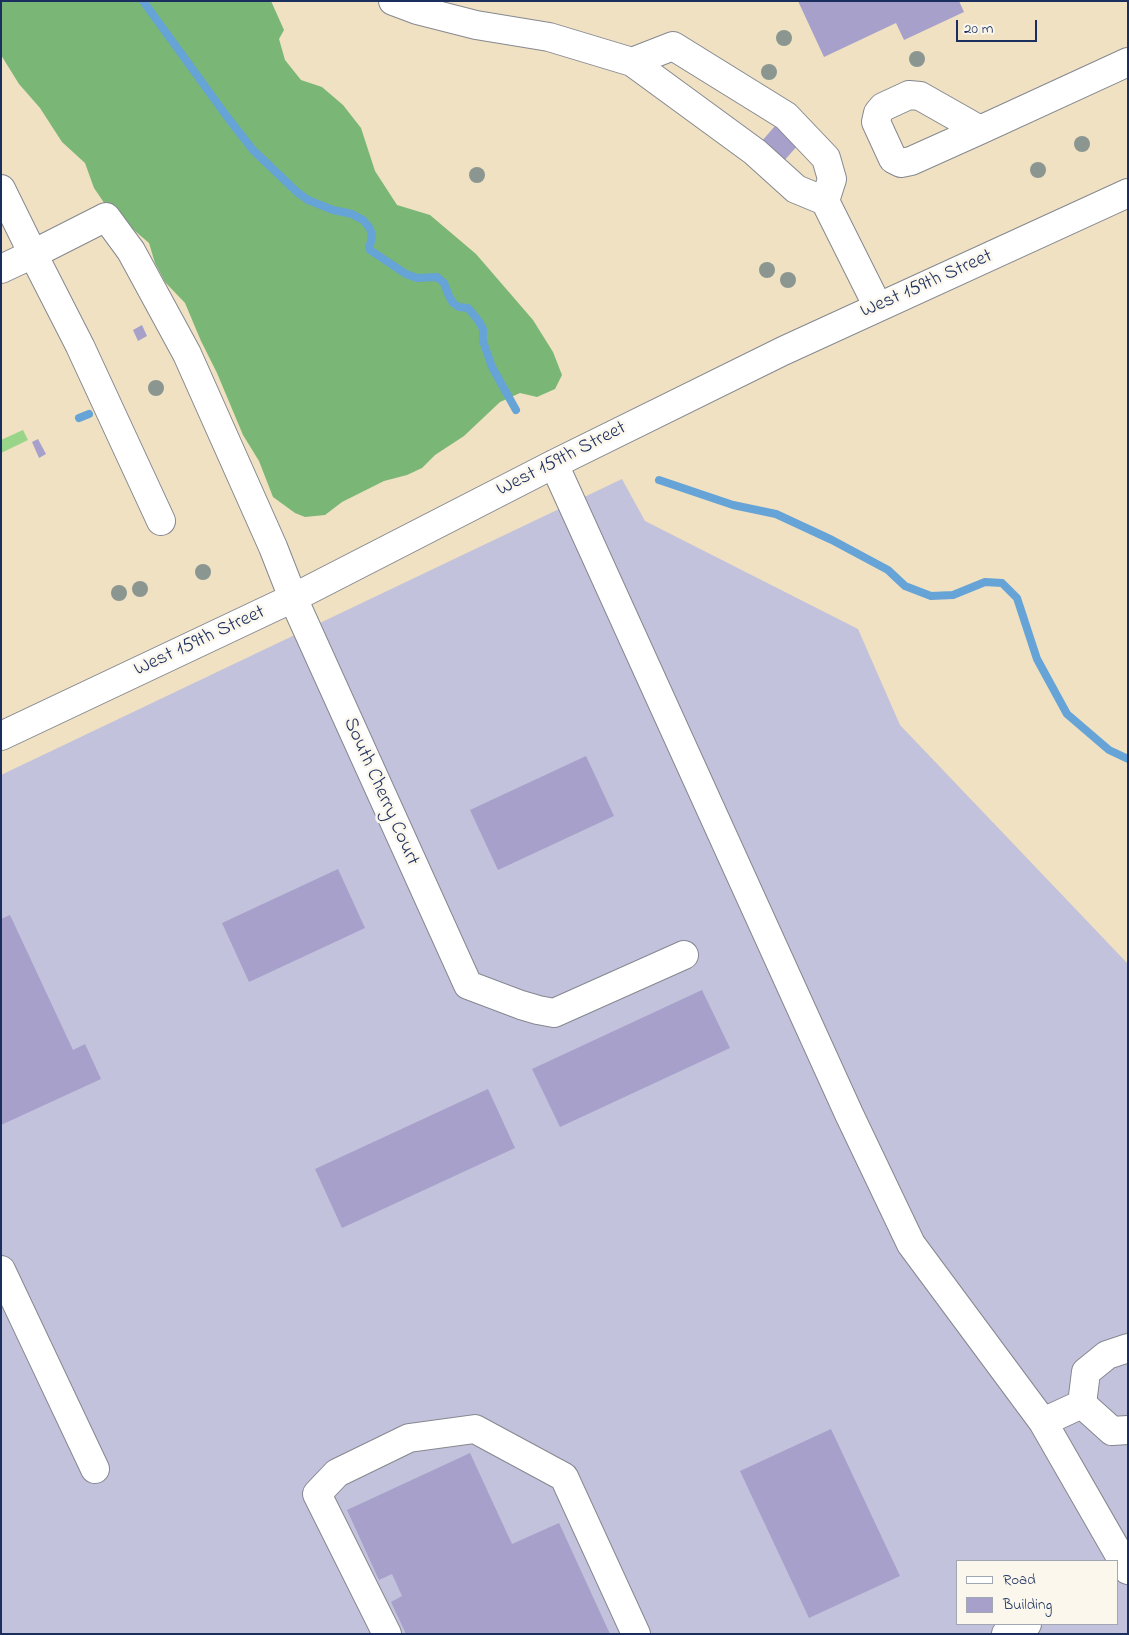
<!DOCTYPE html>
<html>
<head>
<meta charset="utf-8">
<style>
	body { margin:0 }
	#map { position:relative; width:1129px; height:1635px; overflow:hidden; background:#efe1c2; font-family:"Indie Flower",sans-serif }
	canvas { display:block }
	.frame { position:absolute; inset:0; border:2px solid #1b2f5e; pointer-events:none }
	.legend { position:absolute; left:956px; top:1560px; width:162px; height:65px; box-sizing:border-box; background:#fbf7ec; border:1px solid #a1a7b3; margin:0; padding:6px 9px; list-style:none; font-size:15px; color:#1b2f5e }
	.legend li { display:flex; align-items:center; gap:10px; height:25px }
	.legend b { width:25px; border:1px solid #a1a7b3 }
	.scale { position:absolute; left:956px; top:20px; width:81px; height:22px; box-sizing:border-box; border:2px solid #1b2f5e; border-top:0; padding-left:6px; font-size:15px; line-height:18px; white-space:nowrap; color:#1b2f5e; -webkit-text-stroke:4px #fbf7ec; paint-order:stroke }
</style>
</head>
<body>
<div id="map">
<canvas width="1129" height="1635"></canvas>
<div class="frame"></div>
<ul class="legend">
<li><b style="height:6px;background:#fff"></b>Road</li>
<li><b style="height:14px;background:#a6a0ca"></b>Building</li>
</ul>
<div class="scale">20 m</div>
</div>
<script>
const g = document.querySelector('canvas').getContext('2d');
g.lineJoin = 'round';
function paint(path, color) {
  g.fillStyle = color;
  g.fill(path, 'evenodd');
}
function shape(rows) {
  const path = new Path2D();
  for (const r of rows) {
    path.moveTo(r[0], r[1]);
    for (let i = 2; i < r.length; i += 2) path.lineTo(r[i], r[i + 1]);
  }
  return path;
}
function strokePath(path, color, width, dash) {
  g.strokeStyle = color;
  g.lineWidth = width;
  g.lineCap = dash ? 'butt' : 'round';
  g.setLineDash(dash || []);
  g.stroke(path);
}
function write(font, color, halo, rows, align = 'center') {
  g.font = font + ' "Indie Flower",sans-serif';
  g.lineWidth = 5;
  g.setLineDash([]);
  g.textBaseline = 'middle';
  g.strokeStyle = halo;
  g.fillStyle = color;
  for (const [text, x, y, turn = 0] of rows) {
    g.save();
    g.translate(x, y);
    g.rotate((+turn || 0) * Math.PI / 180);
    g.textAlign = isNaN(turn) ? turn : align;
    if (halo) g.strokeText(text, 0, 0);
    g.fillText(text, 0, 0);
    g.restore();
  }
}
const industrial = shape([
	[622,479,645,521,858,629,900,725,1128,964,1128,1634,1,1634,1,775],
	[958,1561,1118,1561,1118,1624,958,1624]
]);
const green = shape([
	[23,430,28,440,1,453,1,440]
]);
const forest = shape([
	[1,1,271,1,284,30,279,39,285,60,301,80,322,87,343,105,361,128,375,171,397,205,430,215,476,254,533,320,553,352,562,375,555,389,537,397,520,393,500,402,464,436,435,455,422,468,407,475,384,481,342,502,325,515,305,517,295,513,273,497,259,461,243,435,217,373,201,341,185,303,165,282,155,263,149,243,107,207,94,188,85,163,62,142,40,108,19,84,1,55]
]);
const stream = shape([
	[143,1,228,118,253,150,297,192,308,200,333,210,352,214,363,220,369,227,372,234,371,242,369,246,370,250,406,274,417,278,437,277,444,283,449,296,453,303,459,307,468,308,478,320,483,329,483,341,492,367,516,410],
	[79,418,89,414],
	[659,480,733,505,776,514,832,540,888,570,905,586,931,596,953,595,985,582,1002,583,1017,598,1037,659,1067,714,1109,750,1128,759]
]);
const building = shape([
	[798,1,959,1,964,12,904,40,896,23,824,57],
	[775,126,798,145,783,162,761,142],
	[142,325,147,336,138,341,133,330],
	[38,439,46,454,39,458,32,442],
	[586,756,614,816,498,870,470,810],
	[338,869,365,928,249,982,222,923],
	[10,915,73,1050,85,1044,101,1079,1,1125,1,919],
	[702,990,730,1048,560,1127,532,1069],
	[488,1089,515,1148,342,1228,315,1169],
	[831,1429,900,1576,809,1618,740,1471],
	[470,1453,512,1544,559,1523,610,1634,406,1634,391,1602,402,1596,392,1574,379,1580,347,1510]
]);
const minor = shape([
	[393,1,417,10,476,25,549,37,632,62,755,152,796,189,825,201,878,307],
	[632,62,673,46,786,116,826,158,832,179,825,201],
	[980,130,920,96,909,95,883,107,878,113,876,122,893,159,901,163,911,161,980,130,1128,62],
	[1,189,33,254,106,217,131,251,187,354,273,547,293,598,468,985,521,1005,538,1010,554,1013,684,955],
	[1,269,33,254,80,346,161,521],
	[554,464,849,1114,911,1244,1043,1422,1128,1570],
	[1,736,293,598,554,464,783,351,1128,193],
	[1,1270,95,1469],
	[1082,1404,1112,1431,1128,1430],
	[1043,1422,1082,1404,1086,1372,1107,1355,1128,1348],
	[387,1634,317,1494,337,1473,409,1438,475,1429,564,1477,636,1634],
	[1006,1634,1027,1624]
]);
const trees = [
	[784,38],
	[917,59],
	[769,72],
	[1082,144],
	[1038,170],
	[477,175],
	[767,270],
	[788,280],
	[156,388],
	[203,572],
	[140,589],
	[119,593]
];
const streetNames = [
	["West 159th Street",927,285,-24],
	["West 159th Street",562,460,-27],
	["West 159th Street",200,642,-25],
	["South Cherry Court",380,792,66]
];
paint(industrial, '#c2c2dc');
paint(green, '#98d589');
paint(forest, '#7ab675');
strokePath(stream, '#66a3d7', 8);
paint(building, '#a6a0ca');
strokePath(minor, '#858890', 30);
strokePath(minor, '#fff', 28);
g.fillStyle = '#8b9691';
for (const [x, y] of trees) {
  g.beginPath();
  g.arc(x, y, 8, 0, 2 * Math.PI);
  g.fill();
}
write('20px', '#1b2f5e', '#fbf7ec', streetNames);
</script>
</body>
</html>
